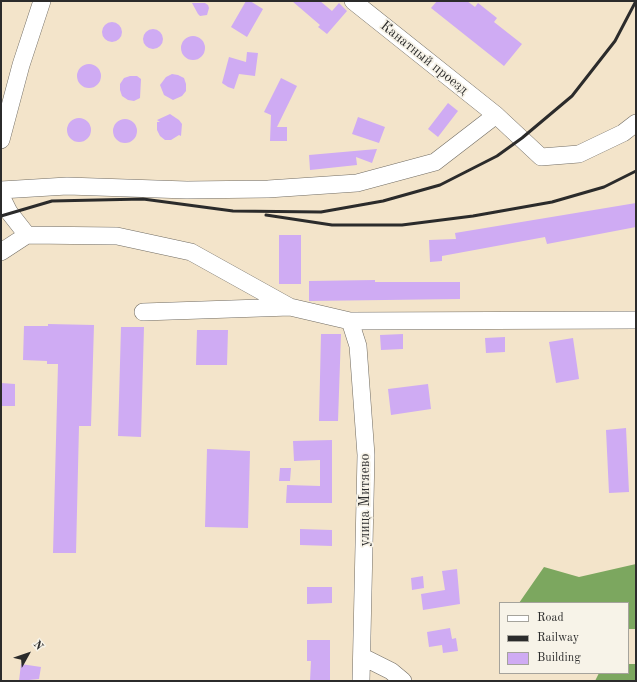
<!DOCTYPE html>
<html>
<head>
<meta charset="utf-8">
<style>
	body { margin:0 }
	#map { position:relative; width:637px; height:682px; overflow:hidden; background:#f3e4ca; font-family:"Old Standard TT",serif }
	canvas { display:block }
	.frame { position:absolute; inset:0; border:2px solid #2b2b2b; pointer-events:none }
	.legend { position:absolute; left:499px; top:602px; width:130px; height:72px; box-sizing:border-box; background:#f7f3e8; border:1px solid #a5a39c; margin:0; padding:5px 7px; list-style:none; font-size:12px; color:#2b2b2b }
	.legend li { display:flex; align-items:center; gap:8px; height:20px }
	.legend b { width:20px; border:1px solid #a5a39c }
	.north { position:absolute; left:8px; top:634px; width:40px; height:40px; -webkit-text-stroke:3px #f7f3e8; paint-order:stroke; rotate:50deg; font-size:11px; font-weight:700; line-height:16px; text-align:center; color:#2b2b2b }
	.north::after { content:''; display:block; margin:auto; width:14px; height:18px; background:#2b2b2b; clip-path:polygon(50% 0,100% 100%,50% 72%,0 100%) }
</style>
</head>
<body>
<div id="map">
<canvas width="637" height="682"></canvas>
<div class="frame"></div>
<ul class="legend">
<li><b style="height:5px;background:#fff"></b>Road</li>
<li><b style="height:5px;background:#2b2b2b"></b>Railway</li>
<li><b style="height:11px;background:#cfabf3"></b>Building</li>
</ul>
<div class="north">N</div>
</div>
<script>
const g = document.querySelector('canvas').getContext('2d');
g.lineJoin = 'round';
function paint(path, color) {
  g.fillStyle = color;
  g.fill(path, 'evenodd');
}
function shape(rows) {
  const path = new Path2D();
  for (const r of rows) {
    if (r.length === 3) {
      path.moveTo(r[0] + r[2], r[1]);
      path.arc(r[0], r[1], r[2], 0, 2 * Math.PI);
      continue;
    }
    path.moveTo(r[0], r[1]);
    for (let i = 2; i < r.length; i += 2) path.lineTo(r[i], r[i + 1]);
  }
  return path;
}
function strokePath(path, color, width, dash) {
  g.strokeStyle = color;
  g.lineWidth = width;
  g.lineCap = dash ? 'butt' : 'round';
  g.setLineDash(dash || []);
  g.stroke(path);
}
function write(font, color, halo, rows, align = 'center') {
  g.font = font + ' "Old Standard TT",serif';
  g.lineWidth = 3.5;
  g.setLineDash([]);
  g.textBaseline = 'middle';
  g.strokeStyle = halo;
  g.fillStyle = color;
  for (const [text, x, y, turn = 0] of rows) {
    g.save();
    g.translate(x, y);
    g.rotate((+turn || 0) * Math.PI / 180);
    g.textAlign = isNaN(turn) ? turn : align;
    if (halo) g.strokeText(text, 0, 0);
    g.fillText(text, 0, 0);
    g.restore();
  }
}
const forest = shape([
	[636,564,636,629,628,629,628,603,519,603,544,567,579,577],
	[628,664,636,664,636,681,595,681,599,673,628,673]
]);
const building = shape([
	[246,1,250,1,263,9,247,37,231,27],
	[292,1,320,1,332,11,339,3,347,11,327,34,318,27,320,25],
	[437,1,467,1,475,7,478,3,497,18,494,22,522,44,504,66,431,8],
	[192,3,205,3,208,5,209,8,207,15,200,16,198,14],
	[112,32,10],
	[153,39,10],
	[193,48,12],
	[247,52,258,53,255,76,239,74,234,89,228,87,222,83,229,57,246,62],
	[89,76,12],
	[172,74,178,75,184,78,186,84,186,91,182,96,173,100,164,95,160,85,166,77],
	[130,76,137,76,141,79,140,98,134,101,128,100,122,96,120,90,120,84,124,78],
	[281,78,297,86,277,127,287,127,287,141,270,141,271,115,264,112],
	[448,103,458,111,438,137,428,129],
	[170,114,179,120,182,124,181,136,179,135,171,140,165,140,160,136,157,130,157,122,160,122,157,120],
	[358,117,385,127,379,143,352,134],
	[79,130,12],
	[125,131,12],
	[377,149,372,163,356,157,357,165,310,170,309,155],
	[636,203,636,227,547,244,545,237,442,256,442,261,430,262,429,240,456,239,455,233],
	[279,235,301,235,301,284,279,284],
	[375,280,375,282,460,282,460,299,309,301,309,281],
	[48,324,94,325,91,426,79,426,76,553,53,553,58,364,47,364,47,361,23,360,24,326,48,326],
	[121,327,144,327,141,437,118,436],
	[197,330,228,330,227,365,196,365],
	[321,334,341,334,338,421,319,421],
	[403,334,403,349,381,350,380,335],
	[505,337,505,352,486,353,485,338],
	[573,338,579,379,556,383,549,342],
	[1,383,15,384,15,406,1,406],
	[428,384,431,409,391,415,388,389],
	[626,428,629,492,609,493,606,430],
	[332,440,332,503,286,503,287,485,320,486,320,460,294,461,293,441],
	[207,449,250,451,248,528,205,527],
	[280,468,291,468,290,481,279,481],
	[300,529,332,530,332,546,300,545],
	[457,569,460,604,423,610,421,594,445,590,442,571],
	[423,576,424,588,412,590,411,578],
	[307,587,332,587,332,603,307,604],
	[450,628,452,639,456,638,458,651,443,653,442,645,429,647,427,632],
	[307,640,330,640,330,681,310,681,311,661,307,661],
	[21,664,41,667,39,679,19,681]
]);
const minor = shape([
	[353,1,496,115],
	[1,140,21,65,42,1],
	[1,190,67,186,187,190,268,189,357,183,435,162,496,115,541,157,579,154,623,133,636,123],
	[1,196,9,212,27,235],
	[27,235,117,236,191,252,290,307,350,321,358,346,366,455,361,681],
	[1,252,27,235],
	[143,312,290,307],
	[350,321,636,320],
	[363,657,391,671,403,681]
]);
const rail = shape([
	[266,215,332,225,402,225,473,216,552,202,604,187,636,171],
	[1,216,52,201,143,199,233,211,321,212,383,201,440,185,497,156,522,138,572,96,615,41,636,1]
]);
const streetNames = [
	["Канатный проезд",424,58,39],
	["улица Митяево",365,500,-90]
];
paint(forest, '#7ca75f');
paint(building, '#cfabf3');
strokePath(minor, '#716c63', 18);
strokePath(minor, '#fff', 17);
strokePath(rail, '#2b2b2b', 3);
write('14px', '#2b2b2b', '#f7f3e8', streetNames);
</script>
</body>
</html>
